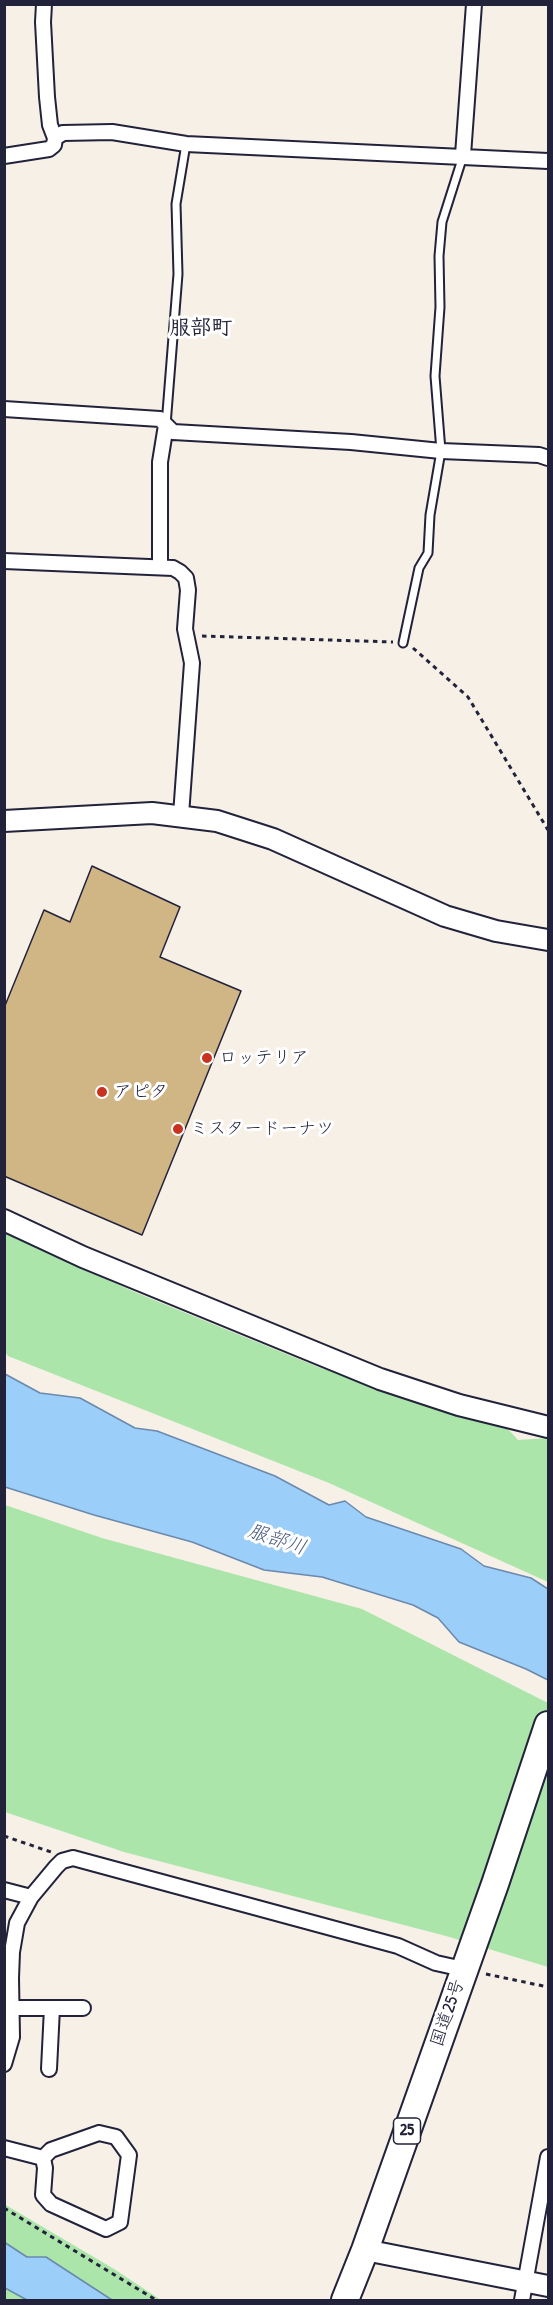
<!DOCTYPE html>
<html>
<head>
<meta charset="utf-8">
<style>
	body { margin:0 }
	#map { position:relative; width:553px; height:2305px; overflow:hidden; background:#f6f0e7; font-family:"Patrick Hand",sans-serif }
	canvas { display:block }
	.frame { position:absolute; inset:0; border:6px solid #22223b; pointer-events:none }
</style>
</head>
<body>
<div id="map">
<canvas width="553" height="2305"></canvas>
<div class="frame"></div>
</div>
<script>
const g = document.querySelector('canvas').getContext('2d');
g.lineJoin = 'round';
function paint(path, color) {
  g.fillStyle = color;
  g.fill(path, 'evenodd');
}
function shape(rows) {
  const path = new Path2D();
  for (const r of rows) {
    path.moveTo(r[0], r[1]);
    for (let i = 2; i < r.length; i += 2) path.lineTo(r[i], r[i + 1]);
  }
  return path;
}
function strokePath(path, color, width, dash) {
  g.strokeStyle = color;
  g.lineWidth = width;
  g.lineCap = dash ? 'butt' : 'round';
  g.setLineDash(dash || []);
  g.stroke(path);
}
function write(font, color, halo, rows, align = 'center') {
  g.font = font + ' "Patrick Hand","Klee One",sans-serif';
  g.lineWidth = 6;
  g.setLineDash([]);
  g.textBaseline = 'middle';
  g.strokeStyle = halo;
  g.fillStyle = color;
  for (const [text, x, y, turn = 0] of rows) {
    g.save();
    g.translate(x, y);
    g.rotate((+turn || 0) * Math.PI / 180);
    g.textAlign = isNaN(turn) ? turn : align;
    if (halo) g.strokeText(text, 0, 0);
    g.fillText(text, 0, 0);
    g.restore();
  }
}
const green = shape([
	[5,1231,132,1291,318,1367,458,1415,506,1427,518,1440,548,1438,548,1582,329,1483,8,1356,5,1352],
	[5,1505,102,1538,362,1609,548,1703,548,1967,446,1936,124,1852,5,1812],
	[4,2204,114,2269,161,2300,5,2300]
]);
const water = shape([
	[5,1374,40,1393,80,1398,135,1428,157,1431,275,1476,329,1505,345,1501,366,1517,461,1549,484,1566,531,1578,548,1589,548,1680,526,1669,459,1642,438,1618,413,1605,322,1577,264,1570,192,1542,94,1515,5,1487,5,1374],
	[4,2242,27,2257,46,2257,112,2300,27,2300,5,2288,4,2242]
]);
const building = shape([
	[92,866,180,907,160,957,241,991,142,1235,4,1176,4,1008,44,910,70,922,92,866]
]);
const path = shape([
	[202,636,393,642],
	[413,648,468,697,548,830],
	[4,1836,51,1852],
	[486,1974,548,1987],
	[4,2208,156,2300]
]);
const lane = shape([
	[166,425,178,274,176,204,186,144],
	[403,643,419,568,428,553,430,515,441,451,435,376,440,307,439,256,442,222,463,156]
]);
const street = shape([
	[44,4,43,22,47,97,50,125,55,138],
	[463,155,474,4],
	[4,156,49,149,54,145,55,138,63,133,112,132,186,144,548,161],
	[4,409,160,419,173,432,351,442,441,451,539,455,548,458],
	[4,561,173,568,180,572,186,578,188,590,185,629,192,663,181,815],
	[160,567,160,462,166,425],
	[4,1890,31,1897],
	[4,1978,11,1978,12,1952,17,1923,31,1897,56,1867,62,1861,73,1858,398,1946,436,1963,463,1969],
	[13,2008,83,2008],
	[4,2064,12,2037,11,1978],
	[49,2069,52,2008],
	[99,2133,116,2137,129,2155,120,2222,106,2229,51,2204,43,2195,45,2168,43,2158,51,2150,99,2133],
	[4,2148,43,2158],
	[522,2300,548,2157]
]);
const secondary = shape([
	[4,821,152,813,217,821,273,839,445,916,496,931,548,940],
	[4,1220,83,1257,380,1379,459,1405,548,1427],
	[365,2250,548,2286]
]);
const highway = shape([
	[345,2300,365,2250,495,1884,548,1725]
]);
const markers = [
	[207,1058,6,"#c8321e"],
	[102,1092,6,"#c8321e"],
	[178,1129,6,"#c8321e"]
];
const shields = [
	[407,2131,27]
];
const shieldNames = [
	["25",407,2131]
];
const poiNames = [
	["ロッテリア",219,1058],
	["アピタ",114,1092],
	["ミスタードーナツ",190,1129]
];
const streetNames = [
	["国道25号",448,2013,-71]
];
const waterNames = [
	["服部川",277,1540,18]
];
const quarterNames = [
	["服部町",201,328]
];
paint(green, '#abe5aa');
paint(water, '#9bcef9');
strokePath(water, '#6b89ad', 1.5);
paint(building, '#d0b585');
strokePath(building, '#22223b', 1.5);
strokePath(lane, '#22223b', 11);
strokePath(street, '#22223b', 18);
strokePath(secondary, '#22223b', 24);
strokePath(highway, '#22223b', 30);
strokePath(path, '#22223b', 3, [4.5, 4.5]);
strokePath(lane, '#fff', 7);
strokePath(street, '#fff', 14);
strokePath(secondary, '#fff', 20);
strokePath(highway, '#fff', 26);
for (const [x, y, r, color] of markers) {
  const dot = new Path2D();
  dot.arc(x, y, r, 0, 2 * Math.PI);
  g.fillStyle = color;
  g.fill(dot);
  strokePath(dot, '#fff', 2);
}
for (const [x, y, w] of shields) {
  const box = new Path2D();
  box.roundRect(x - w / 2, y - 13, w, 26, 4.5);
  g.fillStyle = '#fff';
  g.fill(box);
  strokePath(box, '#22223b', 1.5);
}
write('bold 16px', '#22223b', null, shieldNames);
write('18px', '#22223b', '#fff', poiNames, 'left');
write('18px', '#22223b', '#fff', streetNames);
write('italic 20px', '#4c5e7e', '#fff', waterNames);
write('bold 21px', '#22223b', '#fff', quarterNames);
</script>
</body>
</html>
